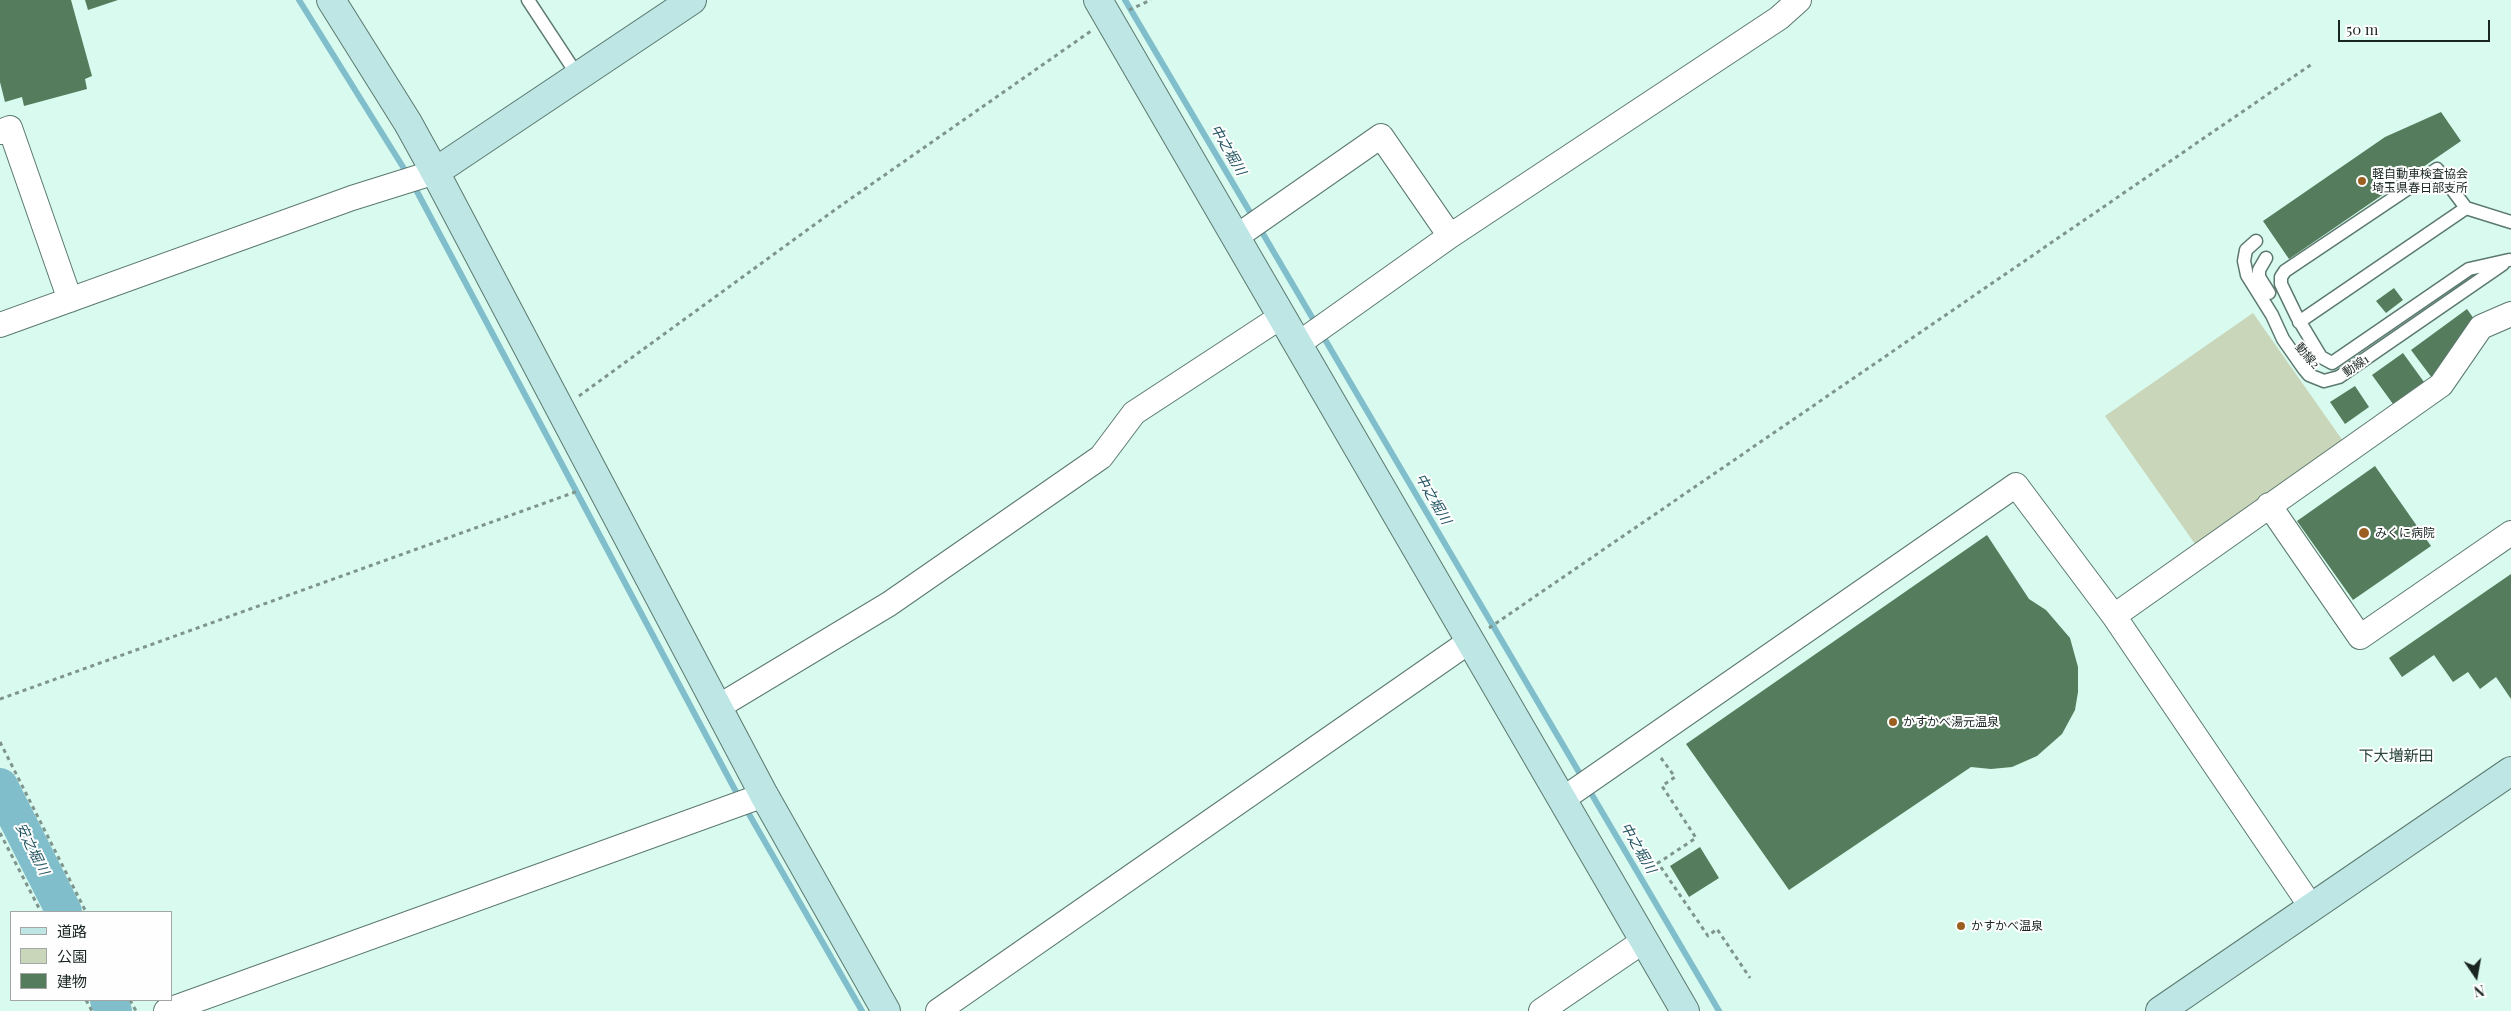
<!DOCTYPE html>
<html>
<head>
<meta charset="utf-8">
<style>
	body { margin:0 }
	#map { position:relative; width:2511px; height:1011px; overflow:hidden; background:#d9faee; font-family:"Playfair Display","Noto Sans JP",serif }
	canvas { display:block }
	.legend { position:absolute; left:10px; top:911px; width:162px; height:90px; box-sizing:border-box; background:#fefefe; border:1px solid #a2a7a6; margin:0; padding:6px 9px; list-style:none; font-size:15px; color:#192521 }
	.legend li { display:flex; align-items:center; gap:10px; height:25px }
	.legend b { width:25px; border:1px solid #a2a7a6 }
	.north { position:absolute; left:2451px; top:951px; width:50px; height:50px; -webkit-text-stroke:4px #fefefe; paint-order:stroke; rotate:168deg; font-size:14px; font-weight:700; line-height:20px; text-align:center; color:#192521 }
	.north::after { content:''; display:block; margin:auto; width:18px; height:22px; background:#192521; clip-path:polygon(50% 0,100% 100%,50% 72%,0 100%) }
	.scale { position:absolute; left:2338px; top:20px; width:152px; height:22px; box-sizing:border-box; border:2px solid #192521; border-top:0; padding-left:6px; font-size:15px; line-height:18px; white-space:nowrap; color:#192521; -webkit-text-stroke:4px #fefefe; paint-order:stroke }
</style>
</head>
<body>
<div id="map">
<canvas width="2511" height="1011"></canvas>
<ul class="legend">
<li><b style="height:6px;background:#bee6e5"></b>道路</li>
<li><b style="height:14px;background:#c9d6ba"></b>公園</li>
<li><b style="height:14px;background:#557c5c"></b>建物</li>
</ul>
<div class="north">N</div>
<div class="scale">50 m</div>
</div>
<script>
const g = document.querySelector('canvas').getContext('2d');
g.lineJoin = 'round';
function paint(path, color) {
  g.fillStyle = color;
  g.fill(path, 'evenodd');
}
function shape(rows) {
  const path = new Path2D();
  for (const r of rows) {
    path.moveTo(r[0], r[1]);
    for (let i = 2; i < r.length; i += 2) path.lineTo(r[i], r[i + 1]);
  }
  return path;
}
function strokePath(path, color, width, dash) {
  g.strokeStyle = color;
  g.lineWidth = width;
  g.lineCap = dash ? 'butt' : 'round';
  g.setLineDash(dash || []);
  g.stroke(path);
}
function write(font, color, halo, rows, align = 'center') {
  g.font = font + ' "Playfair Display","Noto Sans JP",serif';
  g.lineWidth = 4;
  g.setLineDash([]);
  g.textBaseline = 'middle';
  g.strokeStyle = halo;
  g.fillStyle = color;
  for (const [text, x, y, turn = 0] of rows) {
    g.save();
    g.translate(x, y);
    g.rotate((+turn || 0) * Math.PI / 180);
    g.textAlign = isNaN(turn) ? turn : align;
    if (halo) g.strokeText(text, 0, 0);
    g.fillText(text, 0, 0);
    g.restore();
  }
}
const green = shape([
	[2253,313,2343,441,2195,544,2105,416]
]);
const stream = shape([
	[299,0,408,175],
	[1125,0,1254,219],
	[413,184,734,788,862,1011],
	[1259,227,1583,779],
	[1588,788,1719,1011]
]);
const river = shape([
	[0,786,64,912],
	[108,1000,114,1011]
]);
const building = shape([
	[0,0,71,0,92,76,85,79,87,89,24,106,22,97,5,102,0,82],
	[85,0,118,0,88,10],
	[2441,112,2461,141,2289,259,2263,221,2385,137],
	[2394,288,2403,300,2386,313,2376,301],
	[2467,309,2474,319,2432,378,2411,350],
	[2403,353,2424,382,2393,404,2372,375],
	[2355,386,2369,407,2345,424,2330,402],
	[2375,466,2431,546,2353,600,2297,521],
	[1987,535,2029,599,2046,610,2070,638,2078,667,2078,692,2075,710,2062,734,2037,756,2012,767,1991,769,1971,767,1789,890,1686,744],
	[2511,574,2511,699,2496,677,2480,689,2468,672,2453,682,2434,655,2402,677,2389,658],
	[1700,847,1719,878,1689,897,1670,866]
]);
const path = shape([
	[1129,10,1151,0],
	[579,396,836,209,1091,31],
	[1489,628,2312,64],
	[0,699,578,491],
	[0,742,86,912],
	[1661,758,1675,777,1662,786,1696,838,1658,863,1708,936,1717,929,1750,978],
	[0,833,41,912],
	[86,1000,92,1011],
	[130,1000,136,1011]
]);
const lane = shape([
	[528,0,578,76],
	[2256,241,2246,250,2244,261,2247,275,2272,315,2283,339,2304,369,2309,375,2324,381,2339,377,2503,264],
	[2266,258,2259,270,2259,277,2269,293],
	[2509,260,2469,269,2332,363,2321,357,2297,317,2281,284,2281,277,2285,271,2437,169,2466,208,2511,222],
	[2299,322,2466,208]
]);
const street = shape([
	[0,132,10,128,70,300],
	[1236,237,1381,136,1450,236],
	[0,325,352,198,435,172],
	[1298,344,1450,236,1779,18,1799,0],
	[2269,505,2360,637,2511,533],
	[2114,616,2441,385,2481,327,2511,314],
	[718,707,889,604,1101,457,1134,413,1282,316],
	[1563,799,2016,485,2114,616,2312,908],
	[166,1011,764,795],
	[938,1011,1470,641],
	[1541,1011,1645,940]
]);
const secondary = shape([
	[331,0,408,123,435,172,764,795,886,1011],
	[1098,0,1685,1011],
	[435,172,692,0],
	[2160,1011,2511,771]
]);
const markers = [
	[2362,181,5,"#9b6021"],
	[2364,533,6,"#9b6021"],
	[1893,722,5,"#9b6021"],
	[1961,926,5,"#9b6021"]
];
const poiNames = [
	["軽自動車検査協会",2372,174],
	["埼玉県春日部支所",2372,188],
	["みくに病院",2375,533],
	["かすかべ湯元温泉",1903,722],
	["かすかべ温泉",1971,926]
];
const streetNames = [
	["動線2",2307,356,49],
	["動線1",2356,366,-34]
];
const waterNames = [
	["中之堀川",1228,150,60],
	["中之堀川",1433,499,60],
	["中之堀川",1638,848,60],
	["安之堀川",32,849,63]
];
const quarterNames = [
	["下大増新田",2396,756]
];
paint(green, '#c9d6ba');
strokePath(stream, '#80becc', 6);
strokePath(river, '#80becc', 36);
paint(building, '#557c5c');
strokePath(lane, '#5b796e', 15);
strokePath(street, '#5b796e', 26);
strokePath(secondary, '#5b796e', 30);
strokePath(path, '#7e958d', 3, [4, 4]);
strokePath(lane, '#fff', 12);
strokePath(street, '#fff', 24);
strokePath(secondary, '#bee6e5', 28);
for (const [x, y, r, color] of markers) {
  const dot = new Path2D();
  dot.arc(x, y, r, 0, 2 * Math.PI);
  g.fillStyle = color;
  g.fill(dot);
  strokePath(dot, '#fefefe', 2);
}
write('12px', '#192521', '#fefefe', poiNames, 'left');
write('12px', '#192521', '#fefefe', streetNames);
write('italic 14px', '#1f535f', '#fefefe', waterNames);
write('15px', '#29453c', '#fefefe', quarterNames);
</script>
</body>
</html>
